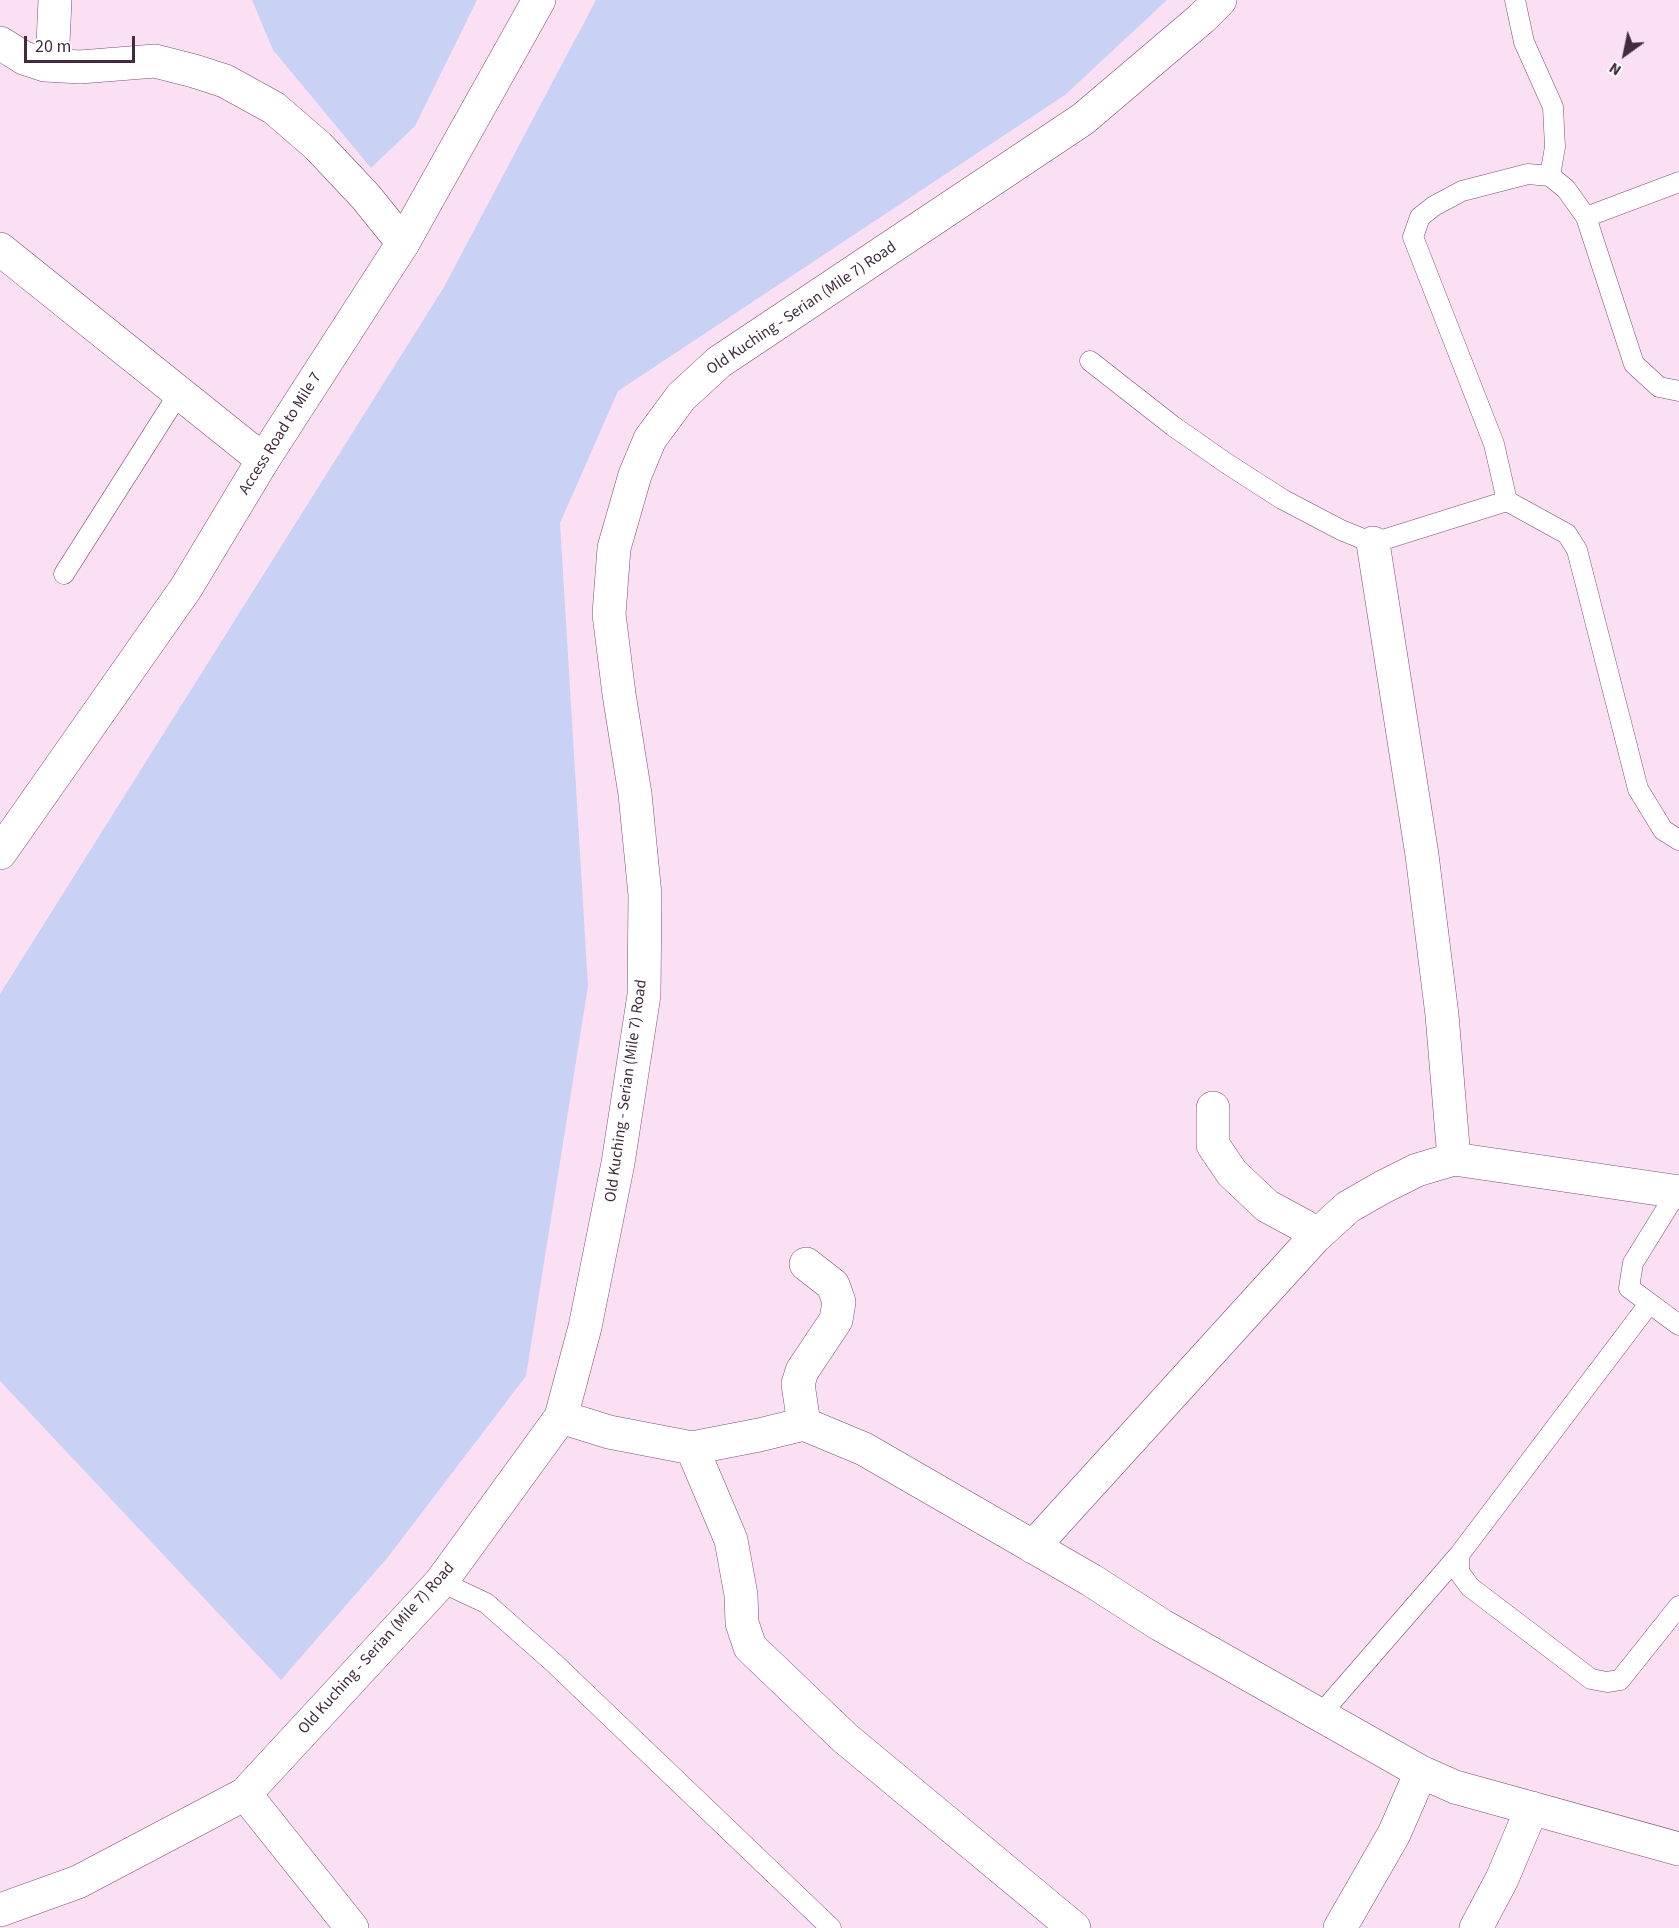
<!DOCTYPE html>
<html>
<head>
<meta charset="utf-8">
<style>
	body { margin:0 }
	#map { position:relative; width:1679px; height:1928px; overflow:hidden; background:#fbe0f3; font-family:"Source Sans 3",sans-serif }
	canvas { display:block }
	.north { position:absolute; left:1595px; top:24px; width:60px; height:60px; -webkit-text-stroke:4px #fff; paint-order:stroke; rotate:213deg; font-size:16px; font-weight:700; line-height:24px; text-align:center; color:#432a3d }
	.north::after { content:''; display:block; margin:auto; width:21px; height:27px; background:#432a3d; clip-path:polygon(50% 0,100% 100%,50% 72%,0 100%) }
	.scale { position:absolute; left:24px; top:36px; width:111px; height:27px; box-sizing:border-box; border:3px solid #432a3d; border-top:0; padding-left:8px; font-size:18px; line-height:21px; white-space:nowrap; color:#432a3d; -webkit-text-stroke:4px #fff; paint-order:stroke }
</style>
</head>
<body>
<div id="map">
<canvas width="1679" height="1928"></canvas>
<div class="north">N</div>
<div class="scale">20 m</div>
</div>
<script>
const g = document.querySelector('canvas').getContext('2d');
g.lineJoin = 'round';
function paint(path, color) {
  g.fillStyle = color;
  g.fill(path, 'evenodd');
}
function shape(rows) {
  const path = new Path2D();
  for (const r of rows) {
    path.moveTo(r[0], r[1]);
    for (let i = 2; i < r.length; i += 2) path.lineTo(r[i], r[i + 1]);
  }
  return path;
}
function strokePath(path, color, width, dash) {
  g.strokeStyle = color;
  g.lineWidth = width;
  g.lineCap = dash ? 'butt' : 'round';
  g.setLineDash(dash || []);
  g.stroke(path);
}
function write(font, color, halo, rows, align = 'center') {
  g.font = font + ' "Source Sans 3",sans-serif';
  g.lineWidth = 4.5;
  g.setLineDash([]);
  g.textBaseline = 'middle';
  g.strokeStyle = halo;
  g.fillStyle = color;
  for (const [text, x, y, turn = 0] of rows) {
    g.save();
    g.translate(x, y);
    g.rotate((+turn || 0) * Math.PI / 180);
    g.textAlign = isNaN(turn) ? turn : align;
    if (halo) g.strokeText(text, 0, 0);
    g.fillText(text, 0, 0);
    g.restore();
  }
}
const green = shape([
	[252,0,477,0,415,126,371,168,273,50],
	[596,0,1167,0,1065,95,618,391,560,523,588,986,526,1376,388,1557,281,1680,0,1381,0,994,444,287]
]);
const lane = shape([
	[1515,0,1524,42,1553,107,1555,147,1550,176],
	[1586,217,1679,182],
	[1090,361,1173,426,1226,463,1282,499,1341,530,1373,543,1507,501,1567,534,1577,550,1638,789,1663,830,1679,840],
	[1507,501,1494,444,1413,237,1420,217,1434,206,1462,191,1528,174,1550,176,1566,189,1586,217,1634,364,1659,387,1679,391],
	[64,574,179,393],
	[1677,1192,1633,1263,1629,1288,1679,1325],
	[1459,1555,1459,1572,1470,1587,1591,1679,1607,1682,1620,1680,1679,1606],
	[441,1582,486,1603,554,1663,831,1928],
	[1319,1716,1459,1555,1649,1304]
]);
const street = shape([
	[0,43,24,58,45,65,80,67,155,61,194,71,225,81,274,108,318,146,366,197,403,243],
	[45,65,53,43,55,0],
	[0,249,263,460],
	[1213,1108,1213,1145,1232,1173,1267,1206,1304,1226,1315,1237],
	[1454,1159,1679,1192],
	[561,1417,609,1432,692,1448,759,1435,804,1424,864,1449,1091,1580,1161,1625,1421,1772,1455,1787,1679,1849],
	[804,1424,798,1384,802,1371,836,1320,839,1302,833,1285,806,1264],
	[692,1448,731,1540,741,1595,742,1623,750,1647,845,1738,1074,1928],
	[1033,1547,1315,1237,1348,1207,1383,1187,1417,1170,1454,1159,1442,1015,1422,855,1373,543],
	[245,1794,352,1928],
	[1340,1928,1394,1834,1421,1772],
	[1476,1928,1502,1879,1532,1808]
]);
const secondary = shape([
	[0,853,186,588,263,460,403,243,539,0],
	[0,1910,78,1882,245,1794,441,1582,561,1417,585,1327,618,1163,644,995,645,895,635,794,619,694,609,614,614,548,635,475,650,439,681,397,719,362,1083,119,1202,18,1220,0]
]);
const streetNames = [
	["Old Kuching - Serian (Mile 7) Road",802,309,-34],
	["Access Road to Mile 7",281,434,-58],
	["Old Kuching - Serian (Mile 7) Road",627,1091,-82],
	["Old Kuching - Serian (Mile 7) Road",377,1649,-48]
];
paint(green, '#c9d1f4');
strokePath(lane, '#824b76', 21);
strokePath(street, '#824b76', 34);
strokePath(secondary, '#824b76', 34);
strokePath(lane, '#fff', 20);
strokePath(street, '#fff', 33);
strokePath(secondary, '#fff', 33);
write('16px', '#432a3d', '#fff', streetNames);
</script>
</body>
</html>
